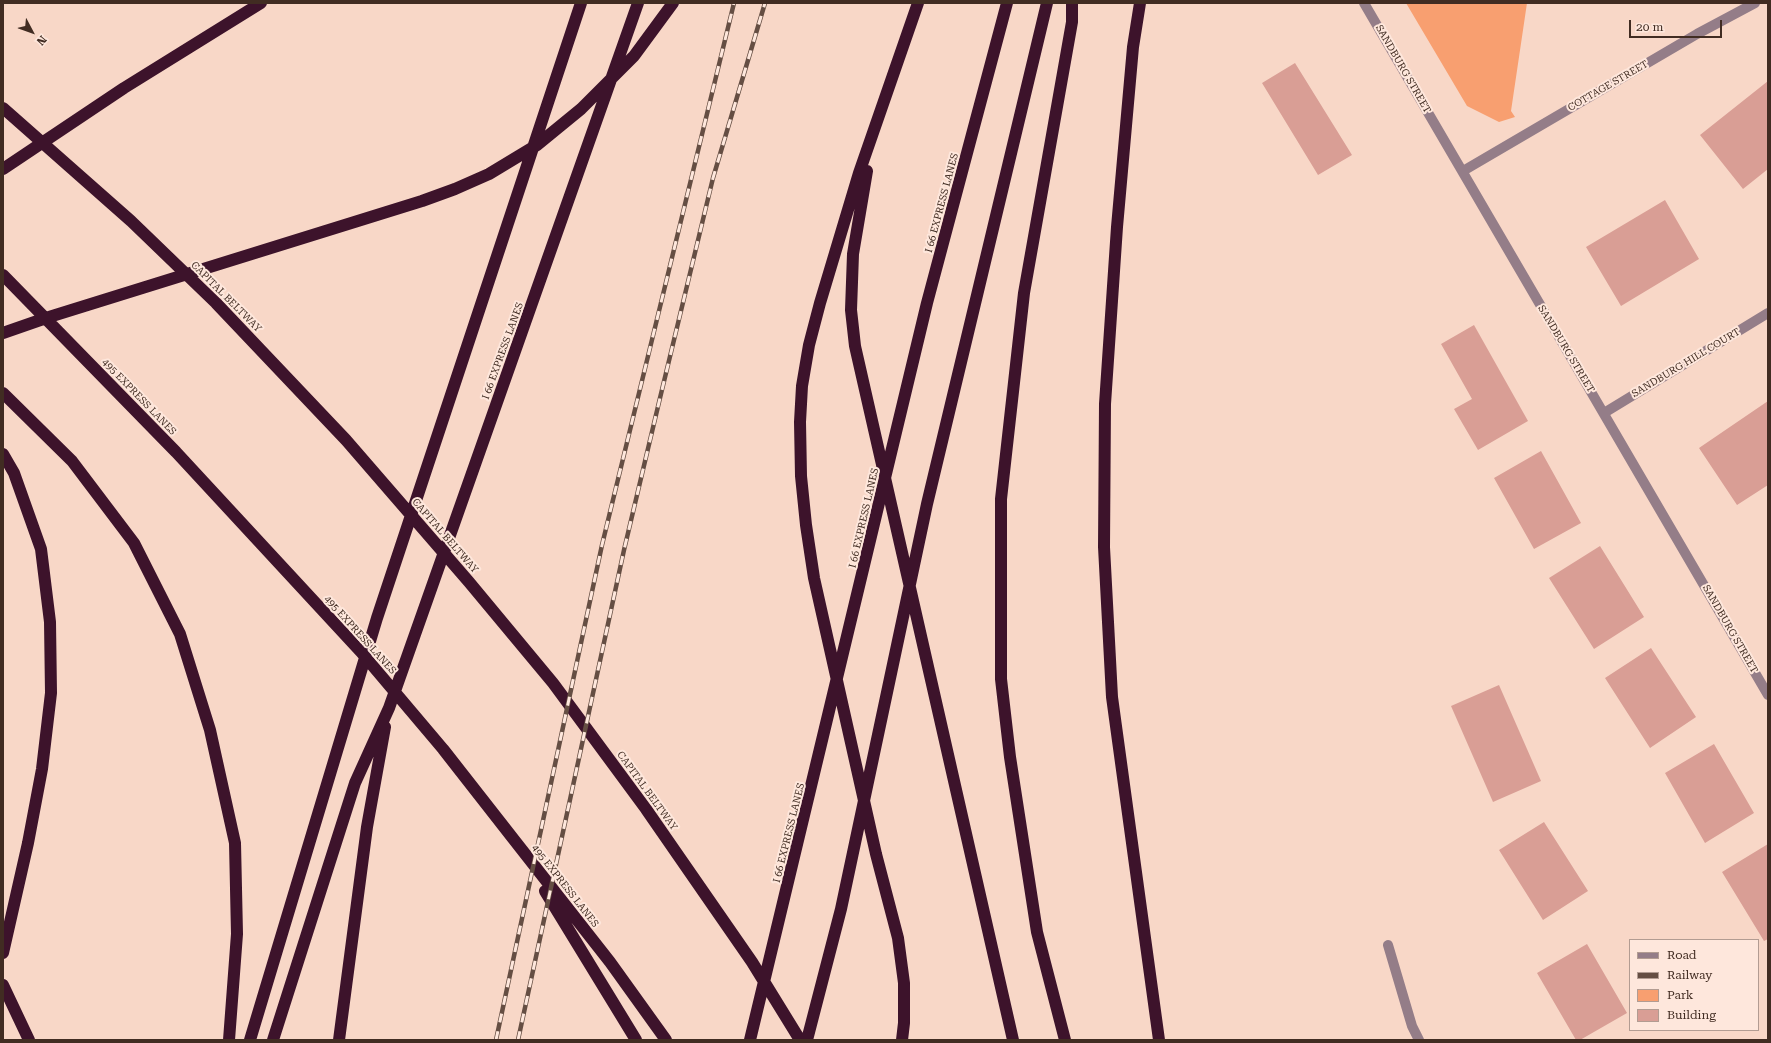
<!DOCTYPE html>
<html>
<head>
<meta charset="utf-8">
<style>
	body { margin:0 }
	#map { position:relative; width:1771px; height:1043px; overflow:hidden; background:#f8d7c7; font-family:"Roboto Serif",serif }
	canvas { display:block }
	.frame { position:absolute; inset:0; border:4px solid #412c22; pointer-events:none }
	.legend { position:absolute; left:1629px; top:939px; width:130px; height:92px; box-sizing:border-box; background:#fee7dc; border:1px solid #b29c92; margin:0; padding:5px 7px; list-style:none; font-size:12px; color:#412c22 }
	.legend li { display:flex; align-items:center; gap:8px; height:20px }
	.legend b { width:20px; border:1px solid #b29c92 }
	.north { position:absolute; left:12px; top:12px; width:40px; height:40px; -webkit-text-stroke:3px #fee7dc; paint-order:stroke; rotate:131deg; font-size:11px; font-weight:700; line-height:16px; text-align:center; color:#412c22 }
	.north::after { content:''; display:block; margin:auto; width:14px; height:18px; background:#412c22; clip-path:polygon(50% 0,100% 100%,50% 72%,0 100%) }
	.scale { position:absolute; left:1629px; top:20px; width:93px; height:18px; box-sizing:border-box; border:2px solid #412c22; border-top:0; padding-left:5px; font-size:12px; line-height:14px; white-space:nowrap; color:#412c22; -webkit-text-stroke:3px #fee7dc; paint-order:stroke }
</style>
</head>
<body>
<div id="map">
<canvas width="1771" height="1043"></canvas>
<div class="frame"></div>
<ul class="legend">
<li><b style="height:5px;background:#947d88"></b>Road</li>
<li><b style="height:5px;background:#654e43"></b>Railway</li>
<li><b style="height:11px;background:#f89f70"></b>Park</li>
<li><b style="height:11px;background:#d99e95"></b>Building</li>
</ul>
<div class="north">N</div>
<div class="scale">20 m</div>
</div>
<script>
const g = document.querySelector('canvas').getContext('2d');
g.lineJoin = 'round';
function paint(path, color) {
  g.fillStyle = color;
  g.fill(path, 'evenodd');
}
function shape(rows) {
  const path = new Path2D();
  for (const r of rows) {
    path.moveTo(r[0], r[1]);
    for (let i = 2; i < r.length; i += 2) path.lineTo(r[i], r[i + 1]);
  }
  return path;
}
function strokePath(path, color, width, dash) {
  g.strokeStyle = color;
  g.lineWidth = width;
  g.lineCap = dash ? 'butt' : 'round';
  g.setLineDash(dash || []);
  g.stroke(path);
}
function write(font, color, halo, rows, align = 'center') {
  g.font = font + ' "Roboto Serif",serif';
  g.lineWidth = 4;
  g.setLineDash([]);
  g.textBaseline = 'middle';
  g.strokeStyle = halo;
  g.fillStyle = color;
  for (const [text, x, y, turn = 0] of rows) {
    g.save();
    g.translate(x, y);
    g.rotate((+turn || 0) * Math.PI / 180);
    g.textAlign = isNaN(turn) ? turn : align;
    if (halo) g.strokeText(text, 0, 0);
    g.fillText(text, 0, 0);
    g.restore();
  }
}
const green = shape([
	[1406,3,1527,3,1511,111,1515,117,1499,122,1467,106]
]);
const building = shape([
	[1295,63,1352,155,1318,175,1262,83],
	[1768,81,1768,169,1743,189,1700,135],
	[1665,200,1699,259,1621,306,1586,247],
	[1474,325,1528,421,1478,450,1454,409,1472,399,1441,344],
	[1768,401,1768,485,1737,505,1699,448],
	[1541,451,1581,523,1534,549,1494,478],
	[1600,546,1644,617,1594,649,1549,578],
	[1651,648,1696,717,1650,748,1605,678],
	[1499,685,1541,781,1493,802,1451,706],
	[1714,744,1754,813,1705,843,1665,773],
	[1544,822,1588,891,1543,920,1499,850],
	[1768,844,1768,939,1764,941,1722,872],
	[1587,944,1627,1013,1580,1040,1576,1040,1537,973]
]);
const minor = shape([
	[1364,3,1768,695],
	[1463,171,1697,34,1755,3],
	[1604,413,1768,313],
	[1388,945,1412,1026,1419,1040]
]);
const highway = shape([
	[1140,3,1133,47,1117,227,1105,404,1104,547,1112,697,1159,1040],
	[3,108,131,221,216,303,346,440,469,582,553,683,646,809,752,962,800,1040],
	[3,169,124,88,261,3],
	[867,171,853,254,851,310,855,346,1013,1040],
	[3,275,176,452,361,652,443,749,515,841,610,962,666,1040],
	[3,333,49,317,422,201,455,189,489,174,537,145,581,109,634,56,673,3],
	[3,393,72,461,134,543,180,634,210,730,235,843,237,934,229,1040],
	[3,454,14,473,41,549,50,622,51,693,42,769,28,843,3,953],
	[545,891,636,1040],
	[3,985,29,1040],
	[250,1040,377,618,581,3],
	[273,1040,355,783,389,708,638,3],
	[339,1040,367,827,385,727],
	[750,1040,927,303,1007,3],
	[807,1040,841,909,927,504,1047,3],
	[902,1040,904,1023,904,983,898,938,876,854,814,578,806,525,801,476,800,422,802,386,809,345,820,303,859,173,918,3],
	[1065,1040,1037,932,1010,757,1001,679,1001,499,1024,293,1072,22,1072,3]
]);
const rail = shape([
	[496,1040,602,545,734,3],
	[518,1040,624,550,660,398,713,178,765,3]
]);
const streetNames = [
	["SANDBURG STREET",1403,69,60],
	["COTTAGE STREET",1608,86,-30],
	["I 66 EXPRESS LANES",942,203,-75],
	["CAPITAL BELTWAY",226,297,45],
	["SANDBURG STREET",1566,349,59],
	["I 66 EXPRESS LANES",503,351,-70],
	["SANDBURG HILL COURT",1686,363,-31],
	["495 EXPRESS LANES",139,397,46],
	["I 66 EXPRESS LANES",864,518,-77],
	["CAPITAL BELTWAY",445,536,49],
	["SANDBURG STREET",1730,629,60],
	["495 EXPRESS LANES",360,635,48],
	["CAPITAL BELTWAY",647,791,54],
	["I 66 EXPRESS LANES",789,833,-76],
	["495 EXPRESS LANES",565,886,52]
];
paint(green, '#f89f70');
paint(building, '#d99e95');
strokePath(minor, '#947d88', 10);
strokePath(highway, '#3d132b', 12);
strokePath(rail, '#654e43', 4.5);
strokePath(rail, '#fee7dc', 3, [9]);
write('10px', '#412c22', '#fee7dc', streetNames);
</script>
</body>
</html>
